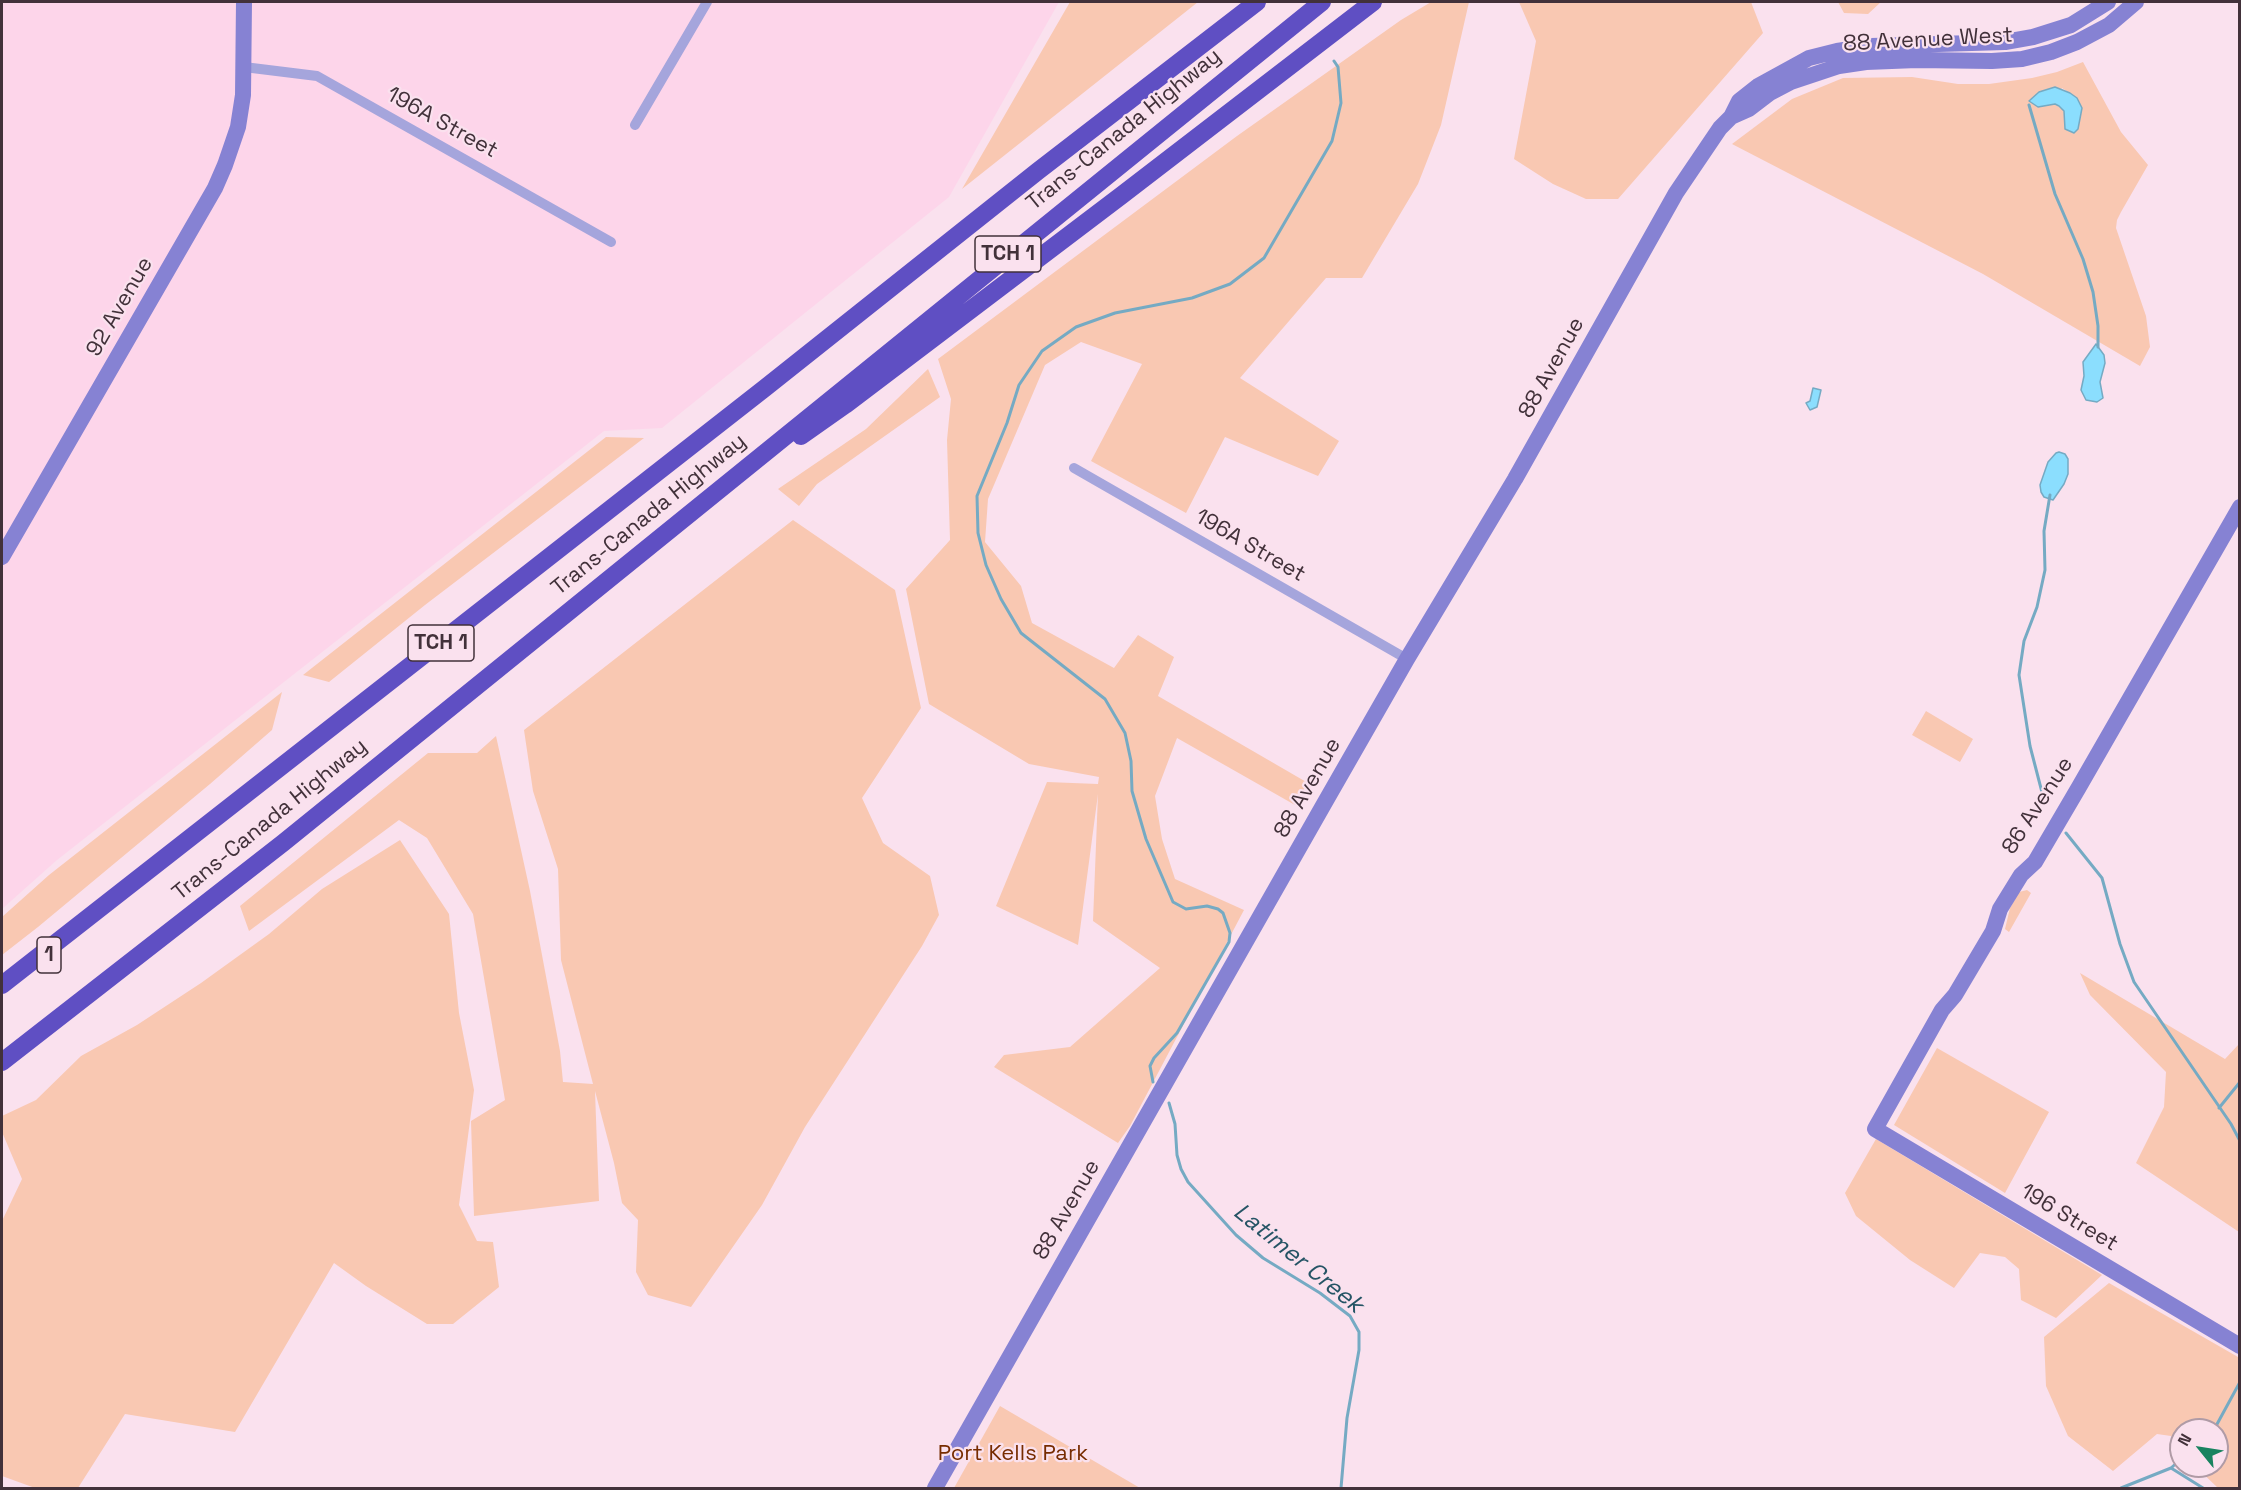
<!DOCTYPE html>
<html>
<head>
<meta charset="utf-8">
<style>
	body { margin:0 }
	#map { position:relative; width:2241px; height:1490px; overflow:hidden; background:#fae1ee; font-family:"Space Grotesk",sans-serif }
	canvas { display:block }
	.frame { position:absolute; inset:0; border:3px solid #42313a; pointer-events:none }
	.north { position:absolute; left:2169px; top:1418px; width:60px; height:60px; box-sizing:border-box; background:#fae1ee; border:2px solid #b09ba6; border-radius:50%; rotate:300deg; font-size:16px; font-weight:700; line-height:24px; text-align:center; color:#42313a }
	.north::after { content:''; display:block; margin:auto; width:21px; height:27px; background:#18835f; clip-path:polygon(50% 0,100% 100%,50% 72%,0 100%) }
</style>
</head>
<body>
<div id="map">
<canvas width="2241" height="1490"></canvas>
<div class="frame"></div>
<div class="north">N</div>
</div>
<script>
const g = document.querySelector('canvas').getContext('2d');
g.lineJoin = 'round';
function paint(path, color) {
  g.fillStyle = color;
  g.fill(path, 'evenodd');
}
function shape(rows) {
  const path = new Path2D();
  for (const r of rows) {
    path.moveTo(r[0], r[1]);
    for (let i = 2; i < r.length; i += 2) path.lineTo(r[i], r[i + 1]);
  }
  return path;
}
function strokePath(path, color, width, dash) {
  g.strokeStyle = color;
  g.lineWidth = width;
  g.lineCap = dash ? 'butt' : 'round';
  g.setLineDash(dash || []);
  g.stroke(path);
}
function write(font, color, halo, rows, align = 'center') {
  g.font = font + ' "Space Grotesk",sans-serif';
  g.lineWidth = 4.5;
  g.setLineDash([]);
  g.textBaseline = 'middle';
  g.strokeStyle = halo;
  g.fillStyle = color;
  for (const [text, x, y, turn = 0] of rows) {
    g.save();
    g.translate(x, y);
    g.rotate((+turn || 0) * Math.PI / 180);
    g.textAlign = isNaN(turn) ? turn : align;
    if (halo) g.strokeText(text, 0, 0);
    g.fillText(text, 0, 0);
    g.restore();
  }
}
const built = shape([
	[2,2,1059,2,949,197,662,428,604,431,57,860,2,909]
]);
const green = shape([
	[1070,2,1198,2,962,189],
	[1431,2,1469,2,1441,125,1418,184,1362,278,1326,278,1240,378,1339,441,1318,476,1225,437,1186,513,1091,461,1142,364,1081,342,1045,365,988,499,985,542,1021,586,1032,623,1114,668,1138,635,1174,657,1158,696,1308,783,1295,805,1177,738,1155,796,1162,839,1175,879,1244,910,1130,1126,1118,1143,994,1067,1004,1055,1070,1047,1160,968,1093,921,1098,794,1078,945,996,906,1047,782,1098,784,1099,777,1029,764,929,704,906,589,950,540,947,440,951,399,938,359,1237,136,1401,20],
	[1519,2,1751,2,1763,33,1618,199,1586,199,1553,184,1514,159,1536,41],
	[1838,2,1881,2,1868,14,1844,13],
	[2083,62,2121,132,2148,165,2121,212,2117,220,2116,228,2146,316,2150,347,2140,366,1983,274,1732,144,1792,99,1843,78,1912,77,1958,84,1989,84,2032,78,2057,72],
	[2062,88,2077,98,2065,129,2064,110,2055,104],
	[928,369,940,397,817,484,799,506,778,489,866,429],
	[606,437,644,438,425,605,329,682,303,675],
	[793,520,895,590,921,708,862,798,883,843,930,876,939,915,922,946,805,1127,762,1205,691,1307,648,1295,636,1272,638,1220,622,1203,614,1163,595,1091,599,1201,474,1216,471,1121,505,1100,473,914,427,838,399,820,249,931,240,906,428,753,477,753,496,736,530,891,560,1051,563,1082,593,1084,561,960,558,869,533,791,524,730],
	[282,692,272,730,210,784,38,927,2,955,2,917,49,875],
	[1926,711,1973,739,1960,762,1912,735],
	[400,840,449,914,459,1013,474,1090,459,1205,477,1241,493,1242,499,1287,453,1324,427,1324,366,1286,334,1263,235,1432,125,1414,78,1488,35,1488,2,1476,2,1221,22,1179,2,1132,2,1116,36,1100,81,1056,137,1025,201,983,269,934,322,889],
	[2027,890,2031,893,2009,932,2005,929,2010,908,2019,892],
	[2080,973,2225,1059,2239,1044,2239,1232,2136,1163,2164,1107,2166,1072,2090,995],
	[1937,1048,2049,1112,2005,1193,1894,1125],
	[1876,1139,2102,1275,2056,1318,2021,1300,2019,1269,2005,1257,1980,1253,1954,1288,1910,1260,1856,1216,1845,1193],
	[2109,1283,2238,1357,2239,1488,2218,1488,2195,1466,2217,1466,2217,1430,2181,1430,2181,1449,2171,1436,2157,1434,2113,1471,2068,1436,2046,1386,2044,1337],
	[1000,1406,1140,1488,954,1488]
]);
const water = shape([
	[2055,87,2070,93,2077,98,2082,108,2078,129,2074,133,2065,129,2064,111,2059,106,2055,104,2038,107,2029,101,2039,92,2055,87],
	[2096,344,2104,355,2105,363,2100,382,2103,398,2097,402,2086,400,2081,390,2084,376,2083,362,2096,344],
	[1813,388,1821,390,1817,407,1810,410,1806,403,1810,401,1813,388],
	[2059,452,2065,454,2068,459,2068,474,2064,484,2053,500,2044,497,2041,492,2040,485,2048,462,2056,453,2059,452]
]);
const stream = shape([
	[2029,105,2055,194,2083,259,2093,292,2098,326,2098,347],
	[2044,800,2030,746,2019,675,2024,641,2037,607,2045,570,2044,531,2050,495],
	[2066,833,2102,878,2120,944,2134,982,2231,1124,2240,1141],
	[1153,1082,1150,1066,1154,1058,1177,1033,1229,942,1230,933,1223,913,1218,909,1207,906,1186,909,1173,902,1146,839,1132,791,1131,761,1125,733,1105,699,1021,633,1001,599,986,565,978,533,977,496,1007,423,1019,385,1042,351,1076,327,1115,313,1192,298,1230,284,1264,258,1332,141,1341,103,1338,67,1334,61],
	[1169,1103,1175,1124,1177,1155,1181,1169,1188,1182,1236,1235,1263,1258,1320,1293,1350,1316,1359,1332,1359,1350,1347,1418,1341,1488],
	[2219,1108,2240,1082],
	[2212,1430,2216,1426,2240,1382],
	[2171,1468,2203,1488],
	[2121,1488,2171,1468,2181,1459]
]);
const street = shape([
	[244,67,317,76,611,242],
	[635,125,707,2],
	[1074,468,1407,659]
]);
const secondary = shape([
	[1731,117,1749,109,1770,93,1791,82,1839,66,1866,62,1917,60,1992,61,2022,59,2051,52,2077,42,2109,25,2136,2],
	[2240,507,2079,787,2035,862,2021,875,2000,909,1993,931,1955,995,1942,1010,1875,1129,2240,1346],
	[2,557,215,188,225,165,238,127,243,95,244,2],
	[935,1488,1324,804,1407,659,1515,479,1676,193,1720,128,1731,117,1739,101,1758,86,1809,58,1837,51,1871,46,2005,42,2033,37,2071,25,2108,2]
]);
const highway = shape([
	[801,436,845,405,1122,195,1373,2],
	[2,985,765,388,1038,171,1257,2],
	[2,1062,283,843,1322,2]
]);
const shields = [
	[1008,254,66],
	[441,643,66],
	[49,955,24]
];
const shieldNames = [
	["TCH 1",1008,254],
	["TCH 1",441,643],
	["1",49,955]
];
const streetNames = [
	["88 Avenue West",1928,40,-3],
	["196A Street",442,123,29],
	["Trans-Canada Highway",1124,130,-39],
	["92 Avenue",120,307,-60],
	["88 Avenue",1552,368,-61],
	["Trans-Canada Highway",649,515,-39],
	["196A Street",1250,546,30],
	["88 Avenue",1308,788,-60],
	["86 Avenue",2038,806,-57],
	["Trans-Canada Highway",270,820,-39],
	["88 Avenue",1067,1210,-60],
	["196 Street",2069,1218,31]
];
const parkNames = [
	["Port Kells Park",1013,1454]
];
const waterNames = [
	["Latimer Creek",1298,1259,39]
];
paint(built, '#fdd5ea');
paint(green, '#f9c8b2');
paint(water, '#8bdefe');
strokePath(water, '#75aac3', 1.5);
strokePath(stream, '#75aac3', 3);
strokePath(street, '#a5a5dc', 10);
strokePath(secondary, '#8682d3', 16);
strokePath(highway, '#5f4fc3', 18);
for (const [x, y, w] of shields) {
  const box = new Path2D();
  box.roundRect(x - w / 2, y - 18, w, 36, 4.5);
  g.fillStyle = '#fae1ee';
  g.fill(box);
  strokePath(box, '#42313a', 1.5);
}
write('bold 21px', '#42313a', null, shieldNames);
write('22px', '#42313a', '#fae1ee', streetNames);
write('22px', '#772c00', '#fae1ee', parkNames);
write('italic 24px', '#255465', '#fae1ee', waterNames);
</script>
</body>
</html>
